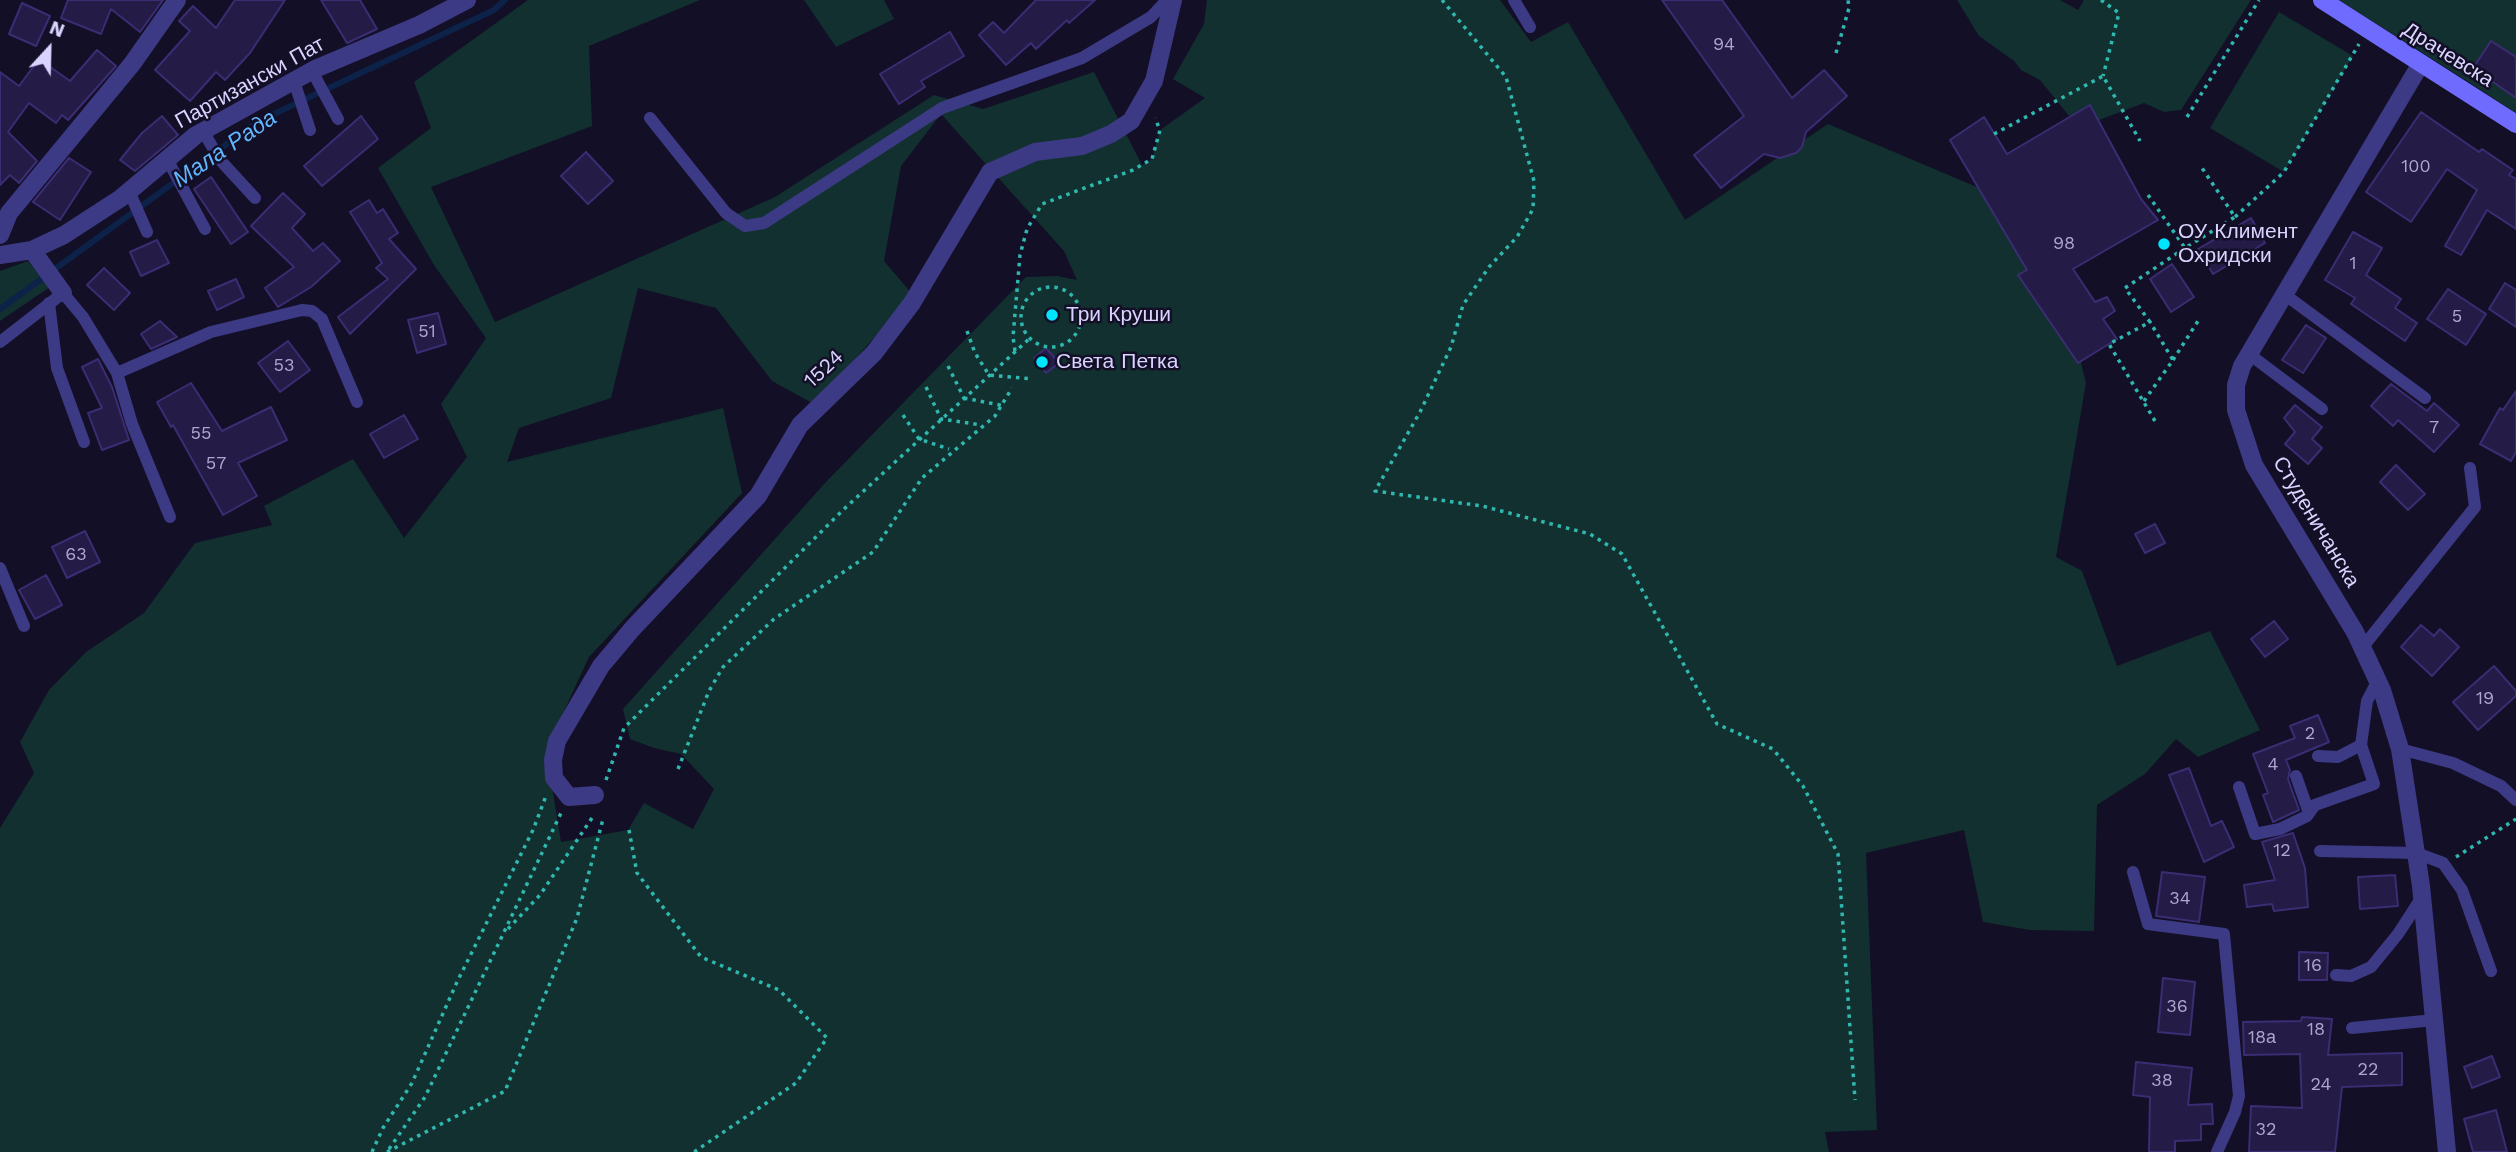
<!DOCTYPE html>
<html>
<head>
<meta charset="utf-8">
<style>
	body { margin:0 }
	#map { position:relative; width:2516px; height:1152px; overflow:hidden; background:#130f26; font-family:"Work Sans",sans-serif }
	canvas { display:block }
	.north { position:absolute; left:14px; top:14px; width:70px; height:70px; -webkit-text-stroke:5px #130f26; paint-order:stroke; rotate:22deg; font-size:19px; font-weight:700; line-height:28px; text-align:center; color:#d9d4ff }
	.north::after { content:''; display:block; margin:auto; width:24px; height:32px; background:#d9d4ff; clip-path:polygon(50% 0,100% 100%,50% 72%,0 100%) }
</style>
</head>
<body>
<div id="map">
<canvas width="2516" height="1152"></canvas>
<div class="north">N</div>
</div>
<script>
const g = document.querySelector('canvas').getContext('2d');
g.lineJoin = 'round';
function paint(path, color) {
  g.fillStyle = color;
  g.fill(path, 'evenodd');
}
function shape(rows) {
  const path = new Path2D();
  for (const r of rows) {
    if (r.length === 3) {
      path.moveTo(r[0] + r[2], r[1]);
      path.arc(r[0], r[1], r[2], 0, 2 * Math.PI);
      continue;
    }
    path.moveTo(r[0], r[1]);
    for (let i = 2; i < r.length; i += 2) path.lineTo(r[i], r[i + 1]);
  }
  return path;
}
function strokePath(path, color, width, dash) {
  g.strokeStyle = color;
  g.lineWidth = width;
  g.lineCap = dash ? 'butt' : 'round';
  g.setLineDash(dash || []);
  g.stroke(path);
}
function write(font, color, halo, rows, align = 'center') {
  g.font = font + ' "Work Sans",sans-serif';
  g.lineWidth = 5;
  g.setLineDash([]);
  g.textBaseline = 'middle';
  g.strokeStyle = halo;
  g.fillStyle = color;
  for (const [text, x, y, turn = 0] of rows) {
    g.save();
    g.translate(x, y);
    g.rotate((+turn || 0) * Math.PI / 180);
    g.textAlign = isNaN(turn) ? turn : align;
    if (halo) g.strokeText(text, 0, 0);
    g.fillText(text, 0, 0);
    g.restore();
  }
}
const green = shape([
	[528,0,700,0,589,46,592,126,431,187,495,322,775,197,934,95,983,109,1094,72,1142,165,1152,159,1160,130,1205,98,1173,79,1204,24,1207,0,1500,0,1531,42,1568,22,1685,220,1828,124,2017,204,2062,285,2086,383,2056,557,2082,571,2117,666,2210,631,2260,730,2198,757,2176,739,2145,774,2097,805,2094,931,2030,930,1983,922,1964,830,1866,853,1877,1130,1825,1132,1829,1152,0,1152,0,828,34,773,20,742,49,690,86,652,144,613,195,543,272,525,264,506,353,459,404,538,467,457,441,404,486,338,434,265,378,168,431,128,414,82],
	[941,114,1064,251,1077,280,1057,276,1026,277,825,483,623,709,630,739,654,748,681,754,714,789,693,829,644,803,628,830,561,842,546,750,589,657,742,493,723,408,507,462,519,428,611,398,638,288,716,308,772,381,814,404,913,295,884,261,901,166],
	[804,0,884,0,894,19,836,47],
	[1957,0,2060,0,2078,10,2084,0,2251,0,2181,110,2164,112,2144,103,2099,120,2090,105,2070,117,2040,80,2021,70,2014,61,1979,36],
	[2339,0,2516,0,2516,113,2478,88],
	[2279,12,2353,56,2284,172,2210,128],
	[28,261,50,287,0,321,0,271]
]);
const stream = shape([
	[0,309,257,122,494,10,505,0]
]);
const building = shape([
	[68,0,163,0,140,32,111,9,101,34,61,18,68,0],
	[235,0,285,0,250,53,225,80,216,72,190,101,155,70,190,31,179,21,193,6,216,28,235,0],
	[321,0,360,0,377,29,347,43,321,0],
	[1036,0,1095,0,1069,23,1067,20,1036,49,1031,43,1006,65,979,35,993,22,1004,33,1036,0],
	[1662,0,1722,0,1792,98,1824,70,1847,96,1806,132,1802,147,1796,153,1780,158,1764,154,1721,188,1694,155,1744,116,1662,0],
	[22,3,50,16,36,46,9,34,22,3],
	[950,32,964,56,921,81,925,87,899,104,880,74,950,32],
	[2491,41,2516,57,2516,98,2473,68,2491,41],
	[97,50,116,66,68,120,62,115,56,123,29,103,8,132,37,161,19,183,10,175,0,185,0,72,19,86,39,59,70,81,97,50],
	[2090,105,2141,199,2158,220,2073,269,2095,302,2107,297,2115,311,2103,319,2117,339,2078,363,2018,275,2027,270,1950,140,1984,117,2007,154,2090,105],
	[2421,112,2479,152,2482,149,2513,170,2509,175,2516,179,2516,229,2487,210,2461,255,2445,246,2477,190,2447,169,2411,222,2366,192,2421,112],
	[162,116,178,135,135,171,120,160,142,133,162,116],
	[361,116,378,139,322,186,304,166,361,116],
	[586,152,613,181,588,204,561,176,586,152],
	[69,158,91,172,60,220,33,202,69,158],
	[211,177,248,232,231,244,194,189,211,177],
	[283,193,305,214,292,228,313,251,323,243,340,261,311,287,278,307,265,288,294,267,251,226,283,193],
	[369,200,377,213,383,209,398,233,389,239,416,269,350,334,338,317,388,279,376,268,382,263,350,212,369,200],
	[2251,218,2265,243,2213,274,2198,249,2251,218],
	[2353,232,2382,248,2366,275,2401,299,2395,308,2417,323,2405,341,2351,304,2355,298,2325,280,2353,232],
	[157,240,169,263,141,276,130,252,157,240],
	[2172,264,2194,297,2171,312,2150,279,2172,264],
	[104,268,130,293,114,310,87,285,104,268],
	[236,279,244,297,217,310,208,291,236,279],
	[2505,283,2516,290,2516,327,2489,309,2505,283],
	[2448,289,2486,314,2466,345,2427,319,2448,289],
	[438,313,446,344,417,353,408,320,438,313],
	[160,321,177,337,151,349,141,334,160,321],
	[2306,325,2326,338,2303,373,2282,360,2306,325],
	[288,341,310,370,280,392,258,363,288,341],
	[1046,348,1059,363,1046,373,1034,358,1046,348],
	[98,359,112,387,129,440,102,450,88,413,102,408,82,367,98,359],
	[191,383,222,431,271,407,287,440,238,463,257,496,223,515,173,425,171,427,157,402,191,383],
	[2391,384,2427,411,2434,403,2459,425,2434,452,2398,420,2393,426,2371,406,2391,384],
	[2516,391,2516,452,2511,461,2480,444,2500,408,2503,410,2516,391],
	[2295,405,2322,427,2312,439,2322,448,2308,464,2285,444,2295,432,2284,418,2295,405],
	[404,415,418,439,384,458,370,434,404,415],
	[2396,465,2425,494,2408,510,2380,482,2396,465],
	[2155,524,2165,543,2145,553,2135,534,2155,524],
	[85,531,100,562,67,578,52,547,85,531],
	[46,575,62,605,35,619,19,590,46,575],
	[2274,621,2288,639,2265,657,2251,639,2274,621],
	[2421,625,2434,636,2440,629,2459,647,2432,676,2401,647,2421,625],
	[2494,666,2516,691,2516,696,2478,730,2453,702,2494,666],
	[2318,715,2329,742,2286,760,2290,770,2288,779,2299,810,2273,822,2263,795,2268,793,2253,754,2295,738,2290,726,2318,715],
	[2189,768,2211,826,2222,821,2234,847,2204,862,2169,775,2189,768],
	[2293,833,2305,868,2308,907,2274,911,2272,904,2247,907,2244,885,2275,880,2262,842,2293,833],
	[2162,872,2205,877,2199,922,2156,916,2162,872],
	[2395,875,2398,906,2360,909,2358,877,2395,875],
	[2299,952,2328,953,2327,980,2299,980,2299,952],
	[2163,978,2195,982,2190,1035,2158,1032,2163,978],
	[2302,1017,2332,1019,2328,1055,2402,1053,2402,1085,2342,1087,2335,1152,2249,1152,2251,1106,2302,1108,2300,1054,2244,1055,2243,1022,2301,1021,2302,1017],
	[2492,1056,2500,1077,2472,1088,2464,1067,2492,1056],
	[2136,1062,2192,1068,2188,1105,2212,1104,2213,1124,2201,1124,2201,1140,2175,1141,2175,1152,2149,1152,2150,1097,2133,1095,2136,1062],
	[2496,1110,2507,1152,2473,1152,2464,1119,2496,1110]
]);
const path = shape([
	[1442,0,1506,77,1534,181,1533,209,1517,237,1489,267,1463,305,1451,347,1420,412,1375,491,1482,506,1590,534,1622,554,1717,724,1773,749,1803,786,1838,854,1855,1100],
	[2101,0,2119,13,2103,76],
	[1836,53,1849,8,1848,0],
	[2187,117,2259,0],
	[1994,134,2103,76,2140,141],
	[2148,195,2185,248,2235,217,2202,168],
	[2235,217,2284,172,2359,44],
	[1051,317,30],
	[967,331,975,353,989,375,1032,379],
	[1015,351,1013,337,1020,255,1027,229,1042,204,1133,170,1152,159,1160,130,1155,118],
	[2173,360,2198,321],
	[948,366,964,398],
	[926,387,941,419,981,425],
	[964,398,1005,406],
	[2144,401,2173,360,2150,322],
	[903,415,919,439,949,449],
	[2155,421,2109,344,2150,322,2125,288,2185,248],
	[678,769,709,691,723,667,774,619,873,552,922,478,995,416,1012,388],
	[606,780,624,728,844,509,1029,339],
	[629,830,637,873,701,957,779,990,827,1038,796,1083,694,1152],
	[2456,857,2516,819],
	[508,929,540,895,594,815],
	[389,1149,425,1097,562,811],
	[372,1152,383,1128,412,1083,457,982,533,830,546,796],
	[387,1152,505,1091,577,918,603,819]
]);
const lane = shape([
	[1514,0,1530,27],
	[312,71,338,119],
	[294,81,310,130],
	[650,118,726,213,745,226,764,223,942,108,1082,58,1151,17,1167,0],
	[203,131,220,160,255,198],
	[167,159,205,229],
	[129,191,147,232],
	[2284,294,2425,398],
	[49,303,57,368,84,442],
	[0,342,63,293,83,317,117,373,132,424,170,517],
	[2249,354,2322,409],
	[117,373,211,332,302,310,312,311,322,319,357,402],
	[0,568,24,626],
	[2362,648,2475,507,2470,468],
	[2400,749,2453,763,2501,786,2516,800],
	[2318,756,2338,757,2361,745,2367,701,2378,680],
	[2296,776,2309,813],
	[2239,787,2255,834,2280,829,2307,816,2315,805,2374,784,2361,745],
	[2320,851,2416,853,2443,863,2462,890,2491,971],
	[2133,872,2148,924,2224,934,2239,1096,2235,1112,2217,1152],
	[2336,975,2351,976,2371,967,2398,934,2422,897],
	[2352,1028,2434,1020]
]);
const street = shape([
	[2420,65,2242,366,2236,385,2236,410,2254,465,2355,632,2382,690,2400,749,2421,886,2447,1152],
	[0,235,9,213,132,64,177,0],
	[32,250,63,293],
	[0,255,32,250,64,235,121,198,196,135,315,69,419,25,467,0],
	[595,795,569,797,554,778,553,760,557,741,601,666,633,628,758,496,800,425,874,353,912,303,990,172,1035,152,1082,146,1111,134,1131,121,1154,81,1173,0]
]);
const secondary = shape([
	[2322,0,2516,124]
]);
const markers = [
	[2164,244,7,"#00e5ff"],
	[1052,315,7,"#00e5ff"],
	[1042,362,7,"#00e5ff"]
];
const numberNames = [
	["94",1724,45],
	["100",2416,167],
	["98",2064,244],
	["1",2353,264],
	["5",2457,317],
	["51",427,332],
	["53",284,366],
	["7",2434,428],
	["55",201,434],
	["57",216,464],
	["63",76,555],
	["19",2485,699],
	["2",2310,734],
	["4",2273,765],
	["12",2282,851],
	["34",2180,899],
	["16",2313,966],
	["36",2177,1007],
	["18",2316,1030],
	["18а",2262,1038],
	["22",2368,1070],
	["38",2162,1081],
	["24",2321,1085],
	["32",2266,1130]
];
const streetNames = [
	["Драчевска",2448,55,32],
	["Партизански Пат",250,83,-29],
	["1524",824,369,-43],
	["Студеничанска",2316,522,59]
];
const poiNames = [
	["ОУ Климент",2178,232],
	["Охридски",2178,256],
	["Три Круши",1066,315],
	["Света Петка",1056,362]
];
const waterNames = [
	["Мала Рада",225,149,-34]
];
paint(green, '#12302f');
strokePath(stream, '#0c2248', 6);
paint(building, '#241b47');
strokePath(building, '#3b2d73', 2);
strokePath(path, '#2fb8b0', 3.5, [3.5, 5]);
strokePath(lane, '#3d3a85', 12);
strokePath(street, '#3d3a85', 18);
strokePath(secondary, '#6f6bff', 18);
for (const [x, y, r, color] of markers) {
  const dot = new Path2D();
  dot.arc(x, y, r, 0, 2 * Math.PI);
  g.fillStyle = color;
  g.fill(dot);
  strokePath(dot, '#130f26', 2.5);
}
write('18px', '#aca6d1', null, numberNames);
write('21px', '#d9d4ff', '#130f26', streetNames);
write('21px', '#d9d4ff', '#130f26', poiNames, 'left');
write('italic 23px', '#62b6ff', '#130f26', waterNames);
</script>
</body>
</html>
